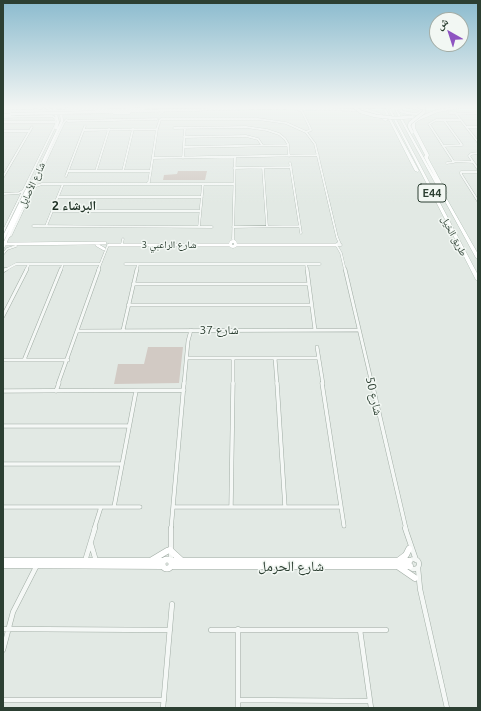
<!DOCTYPE html>
<html>
<head>
<meta charset="utf-8">
<style>
	body { margin:0 }
	#map { position:relative; width:481px; height:711px; overflow:hidden; background:#e2e9e4; font-family:Ubuntu,"Noto Naskh Arabic",sans-serif }
	canvas { display:block }
	.frame { position:absolute; inset:0; border:4px solid #2c3f32; pointer-events:none }
	.north { position:absolute; left:429px; top:12px; width:40px; height:40px; box-sizing:border-box; background:#f2f7f3; border:1px solid #a3ada6; border-radius:50%; rotate:321deg; font-size:11px; font-weight:700; line-height:16px; text-align:center; color:#2c3f32 }
	.north::after { content:''; display:block; margin:auto; width:14px; height:18px; background:#8e54c1; clip-path:polygon(50% 0,100% 100%,50% 72%,0 100%) }
</style>
</head>
<body>
<div id="map">
<canvas width="481" height="711"></canvas>
<div class="frame"></div>
<div class="north">ش</div>
</div>
<script>
const g = document.querySelector('canvas').getContext('2d');
g.lineJoin = 'round';
function paint(path, color) {
  g.fillStyle = color;
  g.fill(path, 'evenodd');
}
function shape(rows) {
  const path = new Path2D();
  for (const r of rows) {
    if (r.length === 3) {
      path.moveTo(r[0] + r[2], r[1]);
      path.arc(r[0], r[1], r[2], 0, 2 * Math.PI);
      continue;
    }
    path.moveTo(r[0], r[1]);
    for (let i = 2; i < r.length; i += 2) path.lineTo(r[i], r[i + 1]);
  }
  return path;
}
function strokePath(path, color, width, dash) {
  g.strokeStyle = color;
  g.lineWidth = width;
  g.lineCap = dash ? 'butt' : 'round';
  g.setLineDash(dash || []);
  g.stroke(path);
}
function write(font, color, halo, rows, align = 'center') {
  g.font = font + ' Ubuntu,"Noto Naskh Arabic",sans-serif';
  g.lineWidth = 3;
  g.setLineDash([]);
  g.textBaseline = 'middle';
  g.strokeStyle = halo;
  g.fillStyle = color;
  for (const [text, x, y, turn = 0] of rows) {
    g.save();
    g.translate(x, y);
    g.rotate((+turn || 0) * Math.PI / 180);
    g.textAlign = isNaN(turn) ? turn : align;
    if (halo) g.strokeText(text, 0, 0);
    g.fillText(text, 0, 0);
    g.restore();
  }
}
const green = shape([
	[178,171,207,171,205,180,163,180,164,175,177,174],
	[148,347,183,347,179,383,114,384,118,364,144,364]
]);
const streetFar3 = shape([
	[53,106,68,109,107,109],
	[142,108,267,106],
	[297,109,302,111,311,130,306,132],
	[3,111,34,110,41,108,38,106],
	[449,113,456,113],
	[478,113,456,114,478,142],
	[159,114,163,112],
	[3,117,52,116,55,118,56,124,3,232],
	[161,119,258,119,286,123,306,132,315,144,337,237,340,244],
	[461,120,436,120,429,124,453,161,473,162],
	[68,121,157,119],
	[3,122,56,122],
	[467,127,478,127],
	[174,128,246,127,267,130,279,134,285,139,288,144,289,156],
	[84,130,157,129],
	[3,131,30,131],
	[184,137,246,136,258,139,262,145],
	[443,146,462,145,444,120],
	[184,147,288,145],
	[478,153,471,154,469,156,478,169],
	[235,157,233,239,235,243],
	[153,158,318,155],
	[183,158,185,128],
	[290,163,301,233],
	[447,163,454,162],
	[234,168,291,167],
	[263,168,267,226],
	[68,171,151,171],
	[96,171,109,129],
	[123,171,133,129],
	[461,174,478,201],
	[461,174,461,172,478,172],
	[66,176,85,126],
	[3,177,32,127],
	[147,184,149,182,157,129,160,120],
	[33,187,42,184,234,184],
	[3,194,19,193,24,190],
	[58,197,202,197],
	[52,211,200,211],
	[33,226,212,227],
	[46,226,63,184],
	[199,227,203,184],
	[233,227,300,226],
	[7,238,11,235,63,124,66,120,69,121],
	[338,243,340,244,341,245,336,245,338,243],
	[122,244,123,239],
	[337,246,341,253,345,270],
	[3,254,7,249,16,246],
	[125,264,320,264],
	[306,264,307,270],
	[5,270,16,264,100,264],
	[26,270,29,264],
	[61,270,63,264],
	[98,270,108,245],
	[137,270,138,264]
]);
const streetFar2 = shape([
	[307,269,315,330],
	[345,269,372,384],
	[3,271,6,269],
	[133,284,308,284],
	[128,305,312,305],
	[3,316,27,269],
	[123,330,137,269],
	[78,331,358,330],
	[317,347,323,384],
	[187,358,319,358],
	[275,358,277,384],
	[3,360,68,360],
	[24,360,61,269],
	[58,384,99,269],
	[184,384,188,341,191,330],
	[233,384,233,358]
]);
const streetFar1 = shape([
	[277,383,285,507],
	[322,383,344,526],
	[372,383,406,529],
	[3,391,184,390],
	[56,391,59,383],
	[3,426,129,426],
	[3,464,122,464],
	[3,507,140,507],
	[114,507,136,391],
	[173,507,341,507],
	[231,507,233,383],
	[94,529,101,507],
	[171,529,184,383]
]);
const street = shape([
	[405,528,416,560],
	[91,544,96,561],
	[414,564,5],
	[171,560,171,528],
	[85,561,95,528],
	[418,568,420,589,447,708],
	[3,629,170,630],
	[238,629,238,708],
	[211,630,386,630],
	[360,630,371,708],
	[3,650,13,612,37,565],
	[3,700,164,700],
	[238,700,370,701],
	[163,708,172,604]
]);
const secondaryFar2 = shape([
	[43,106,51,110,56,115,58,122,56,128],
	[3,112,144,109],
	[114,113,129,113],
	[41,114,90,113],
	[35,179,62,121,61,114,51,106]
]);
const secondaryFar1 = shape([
	[3,239,28,188],
	[233,244,2.5],
	[3,244,105,243],
	[97,245,104,249],
	[109,245,230,245],
	[236,245,336,245],
	[3,247,35,178]
]);
const secondary = shape([
	[170,550,182,561],
	[167,564,4.5],
	[152,560,167,551],
	[3,561,163,561],
	[172,561,409,561],
	[398,561,406,555,409,549],
	[3,565,163,566],
	[172,566,410,566],
	[399,567,415,578]
]);
const primary = shape([
	[431,106,454,106],
	[265,107,293,107],
	[291,108,381,107],
	[95,112,268,108],
	[3,115,14,115]
]);
const highway = shape([
	[382,106,384,106,419,171,418,172,415,171,382,106],
	[387,106,389,106,478,275,478,281,476,280,387,106],
	[393,106,395,106,437,181,424,157,425,155,411,128,412,123,417,118,436,110,458,106,478,106,478,108,462,108,438,112,419,120,415,123,415,128,429,155,428,158,447,193,444,194,478,254,478,259,476,258,393,106],
	[398,106,416,107,423,111,417,115,407,114,400,112,398,106],
	[401,107,415,109,420,111,416,113,407,112,402,110,401,107],
	[263,107,363,109,364,108,380,113,388,120,385,121,378,115,367,111,262,109,262,107,263,107]
]);
const primaryBridge = shape([
	[381,107,399,106],
	[11,114,95,112]
]);
const highwayBridge = shape([
	[353,106,361,112,376,116,395,118,412,117],
	[412,132,409,126,410,123,424,112,424,106]
]);
const farStreetnames = [
	["شارع الأصايل",32,185,-65],
	["طريق الخيل",454,236,62],
	["شارع الراعبي 3",169,245]
];
const shields = [
	[432,193,28]
];
const shieldNames = [
	["E44",432,193]
];
const streetNames = [
	["شارع 37",219,330],
	["شارع 50",374,396,77]
];
const farDistrictnames = [
	["البرشاء 2",74,206]
];
const nearStreetnames = [
	["شارع الحرمل",291,566]
];
paint(green, '#d2cac4');
strokePath(streetFar3, '#a0aca4', 2.5);
strokePath(streetFar2, '#a0aca4', 4);
strokePath(streetFar1, '#a0aca4', 4.5);
strokePath(street, '#a0aca4', 5.5);
strokePath(secondaryFar2, '#a0aca4', 3);
strokePath(secondaryFar1, '#a0aca4', 3.5);
strokePath(secondary, '#a0aca4', 7);
strokePath(primary, '#a3b4a7', 3);
strokePath(highway, '#8b9e90', 0.5);
strokePath(streetFar3, '#f5f8f6', 2);
strokePath(streetFar2, '#f5f8f6', 3);
strokePath(streetFar1, '#f5f8f6', 3.5);
strokePath(street, '#f5f8f6', 4.5);
strokePath(secondaryFar2, '#fff', 2.5);
strokePath(secondaryFar1, '#fff', 3);
strokePath(secondary, '#fff', 6);
strokePath(primary, '#fff', 2.5);
paint(highway, '#fff');
strokePath(primaryBridge, '#a3b4a7', 3, []);
strokePath(highwayBridge, '#8b9e90', 3.5, []);
strokePath(primaryBridge, '#fff', 2.5);
strokePath(highwayBridge, '#fff', 3);
const sky = g.createLinearGradient(0, 0, 0, 205);
sky.addColorStop(0, '#8bbbce');
sky.addColorStop(0.52, '#f2f5f3');
sky.addColorStop(1, '#f2f5f300');
g.fillStyle = sky;
g.fillRect(0, 0, 481, 205);
write('10px', '#2c3f32', '#f2f7f3', farStreetnames);
for (const [x, y, w] of shields) {
  const box = new Path2D();
  box.roundRect(x - w / 2, y - 9, w, 18, 3);
  g.fillStyle = '#f2f7f3';
  g.fill(box);
  strokePath(box, '#2c3f32', 1);
}
write('bold 11px', '#2c3f32', null, shieldNames);
write('12px', '#2c3f32', '#f2f7f3', streetNames);
write('bold 13px', '#1e3024', '#f2f7f3', farDistrictnames);
write('14px', '#2c3f32', '#f2f7f3', nearStreetnames);
</script>
</body>
</html>
